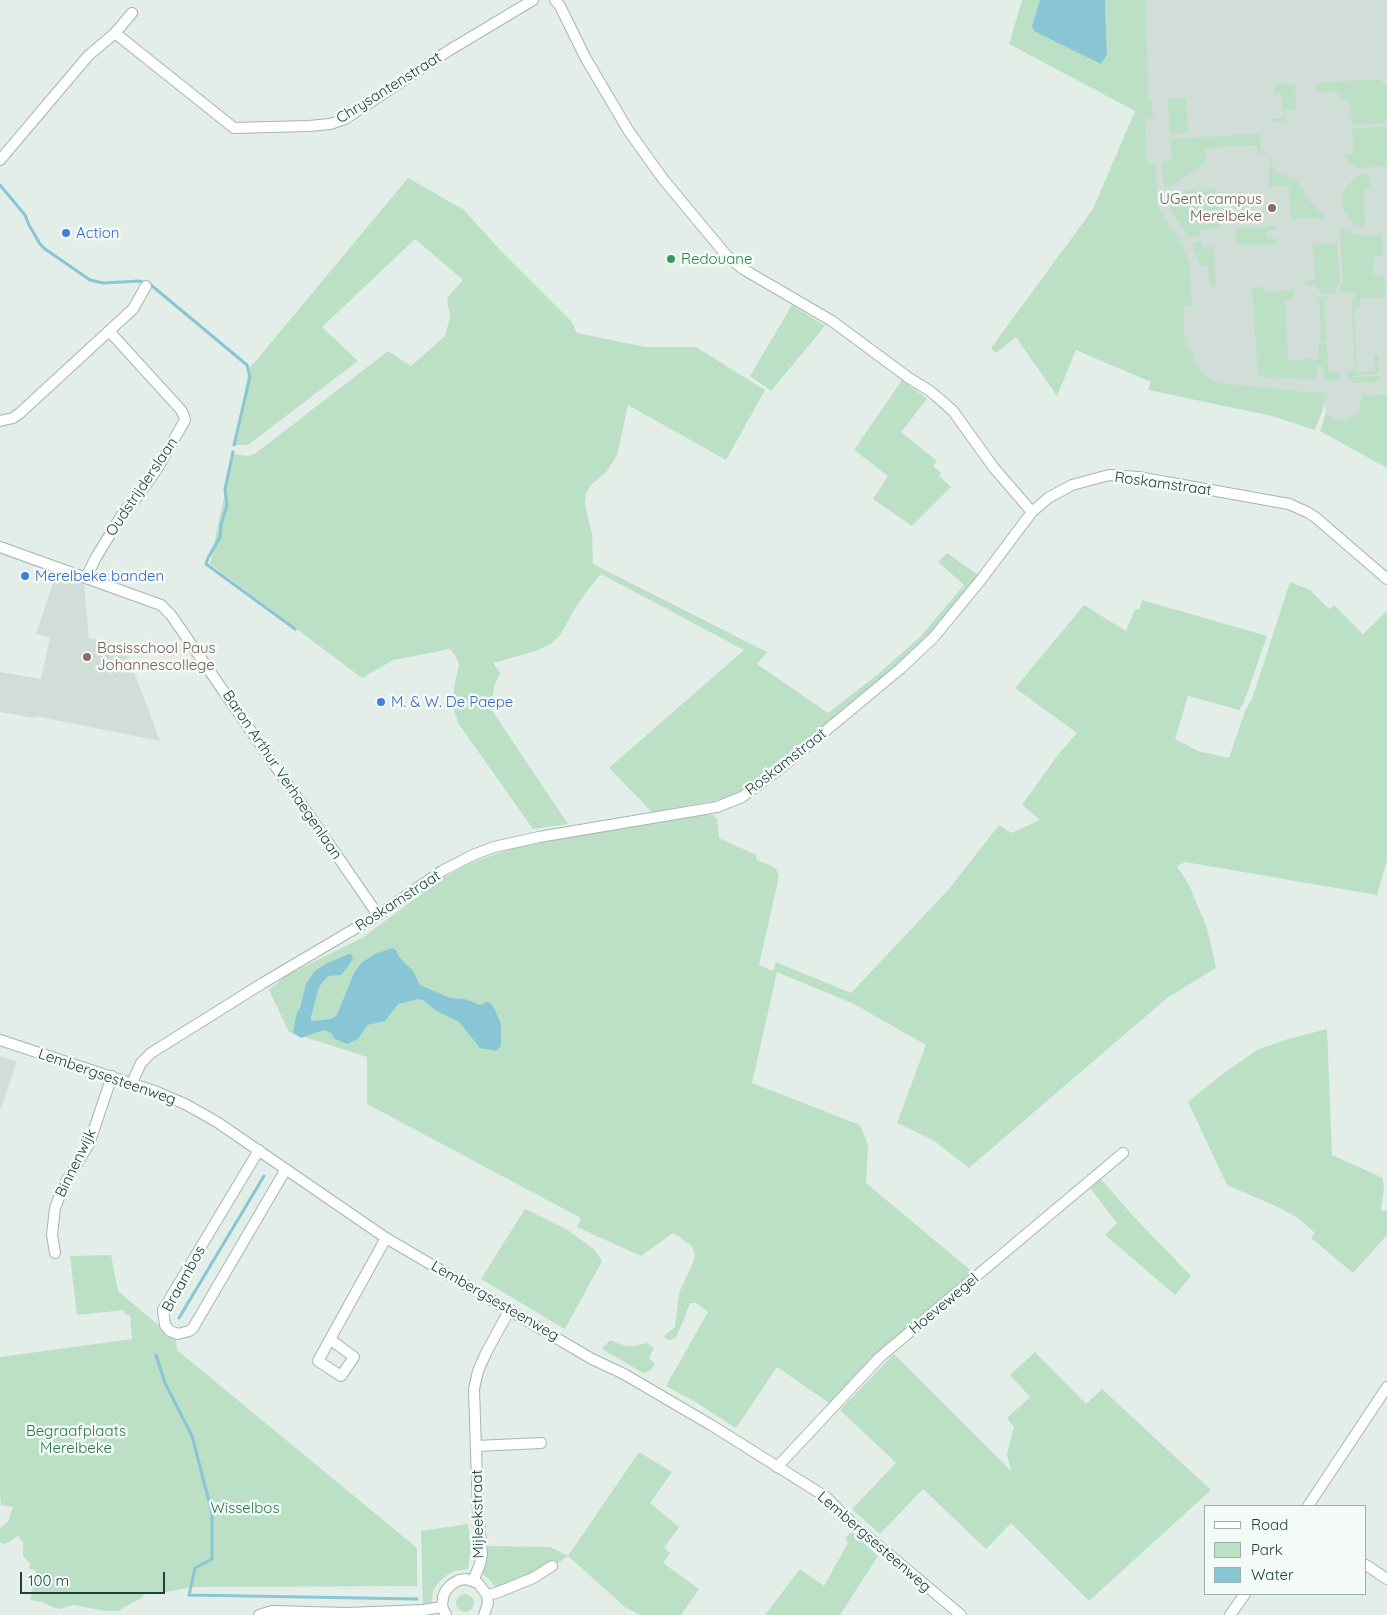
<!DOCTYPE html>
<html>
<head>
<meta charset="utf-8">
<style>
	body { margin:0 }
	#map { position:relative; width:1387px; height:1615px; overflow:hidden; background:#e3eee9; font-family:Quicksand,sans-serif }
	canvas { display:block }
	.legend { position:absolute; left:1204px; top:1505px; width:162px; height:90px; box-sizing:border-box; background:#f4faf7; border:1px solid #a0b0ab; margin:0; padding:6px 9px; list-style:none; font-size:15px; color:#214039 }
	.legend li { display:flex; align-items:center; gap:10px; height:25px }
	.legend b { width:25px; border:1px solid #a0b0ab }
	.scale { position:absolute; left:20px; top:1572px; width:145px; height:22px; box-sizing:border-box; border:2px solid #214039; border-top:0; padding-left:6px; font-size:15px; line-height:18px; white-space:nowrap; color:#214039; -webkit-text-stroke:4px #f4faf7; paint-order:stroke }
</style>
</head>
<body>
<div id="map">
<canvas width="1387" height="1615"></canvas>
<ul class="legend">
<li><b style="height:6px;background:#fff"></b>Road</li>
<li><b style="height:14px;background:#bbe0c6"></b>Park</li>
<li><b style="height:14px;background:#88c6d5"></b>Water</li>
</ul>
<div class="scale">100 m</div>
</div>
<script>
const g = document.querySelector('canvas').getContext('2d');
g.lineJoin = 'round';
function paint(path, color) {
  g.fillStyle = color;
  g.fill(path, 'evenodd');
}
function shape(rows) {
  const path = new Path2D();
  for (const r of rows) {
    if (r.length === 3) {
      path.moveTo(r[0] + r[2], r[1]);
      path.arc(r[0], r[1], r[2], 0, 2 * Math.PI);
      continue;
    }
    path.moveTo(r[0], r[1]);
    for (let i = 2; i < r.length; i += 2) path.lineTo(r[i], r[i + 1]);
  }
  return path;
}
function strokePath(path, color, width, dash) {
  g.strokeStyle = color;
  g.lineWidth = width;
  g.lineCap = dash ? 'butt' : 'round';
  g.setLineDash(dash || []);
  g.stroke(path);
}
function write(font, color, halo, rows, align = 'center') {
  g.font = font + ' Quicksand,sans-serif';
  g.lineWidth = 5;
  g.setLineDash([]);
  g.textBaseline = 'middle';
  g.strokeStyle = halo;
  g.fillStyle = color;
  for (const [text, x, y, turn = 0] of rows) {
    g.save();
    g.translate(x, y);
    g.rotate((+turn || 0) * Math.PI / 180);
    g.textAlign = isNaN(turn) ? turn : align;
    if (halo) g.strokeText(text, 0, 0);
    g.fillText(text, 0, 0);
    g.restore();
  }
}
const built = shape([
	[1116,0,1387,0,1387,394,1362,395,1359,408,1355,414,1350,418,1343,420,1336,419,1326,413,1324,402,1325,393,1221,383,1210,379,1202,372,1195,360,1191,348,1162,349,1160,213,1151,163,1147,163,1145,119],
	[56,574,84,584,89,638,124,645,160,741,35,716,34,718,0,712,0,672,41,679,50,637,36,634],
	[0,1056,17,1061,0,1111]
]);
const green = shape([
	[1022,0,1040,0,1033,26,1107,54,1105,0,1146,0,1148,100,1152,100,1153,119,1145,119,1147,163,1155,162,1158,204,1161,213,1179,239,1189,262,1192,306,1183,307,1185,347,1191,347,1195,360,1202,372,1210,379,1221,383,1325,393,1324,406,1315,430,1272,416,1148,390,1151,382,1076,350,1057,396,1016,337,996,353,991,348,1093,209,1135,111,1009,44],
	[1381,79,1382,85,1387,85,1387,123,1352,125,1350,100,1342,101,1339,95,1334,91,1318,92,1317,83],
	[1295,84,1296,109,1285,110,1286,121,1272,122,1272,119,1284,118,1281,94,1275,94,1274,85],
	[1186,98,1188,133,1170,134,1168,99],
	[1387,127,1387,166,1358,168,1347,162,1345,155,1354,154,1352,128],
	[1260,134,1261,151,1268,151,1268,153,1258,153,1257,145,1206,148,1206,162,1172,186,1168,188,1165,187,1163,184,1162,162,1172,161,1170,139],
	[1269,156,1273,168,1277,173,1297,180,1308,199,1325,217,1325,218,1291,219,1289,186,1269,187],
	[1363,174,1369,174,1370,186,1364,192,1365,227,1354,225,1349,220,1342,207,1342,197,1345,188,1356,177],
	[408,178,464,210,499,249,571,321,577,333,645,347,696,347,765,390,726,460,628,405,617,455,607,471,591,485,586,494,585,505,592,534,593,564,767,652,757,664,828,713,877,675,920,637,964,585,938,562,947,553,978,575,925,641,839,715,739,793,729,798,652,812,609,768,744,650,601,574,588,590,574,610,561,634,551,644,536,651,493,663,500,673,494,686,491,709,568,824,533,829,458,723,454,709,454,688,459,664,455,655,450,649,393,660,362,678,210,564,233,454,248,456,256,453,388,351,411,366,445,336,450,318,447,298,463,280,415,239,322,327,358,361,248,445,234,445,249,369],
	[1215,188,1215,196,1219,196,1220,228,1201,230,1201,235,1188,237,1172,213,1170,209,1171,204,1175,197,1181,192,1190,189],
	[1276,226,1276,230,1267,230,1267,239,1277,239,1277,245,1237,245,1236,228],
	[1340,229,1363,236,1382,235,1383,256,1382,255,1373,257,1373,273,1375,275,1383,275,1384,273,1386,297,1360,299,1360,307,1354,308,1357,372,1375,371,1374,355,1378,355,1379,374,1355,375,1354,377,1379,376,1379,382,1354,383,1349,379,1345,371,1355,371,1351,301,1355,300,1354,292,1339,292,1339,288,1343,283],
	[1202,241,1202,247,1214,247,1216,286,1210,287,1208,266,1200,266,1192,245,1193,242],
	[1337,243,1340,282,1335,286,1336,293,1322,294,1315,285,1306,286,1305,281,1315,280,1313,244],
	[1263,287,1265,292,1293,290,1293,299,1285,300,1288,360,1319,359,1319,344,1327,344,1328,372,1338,372,1339,381,1325,381,1323,366,1317,366,1317,380,1258,376,1252,288],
	[1334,297,1324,299,1326,342,1321,343,1319,298],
	[792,305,825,326,771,391,750,376],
	[902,380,927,399,901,432,937,461,933,466,941,473,939,476,951,487,912,526,873,499,888,476,854,450],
	[1387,394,1387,468,1320,431,1326,413,1336,419,1343,420,1350,418,1355,414,1359,408,1362,395],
	[1290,582,1310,590,1329,609,1334,605,1363,634,1387,611,1387,861,1377,895,1185,862,1177,866,1189,885,1207,928,1216,968,1167,998,969,1168,933,1140,897,1123,926,1045,854,1004,777,972,752,1083,860,1125,868,1145,866,1183,975,1274,832,1405,777,1367,736,1428,694,1401,666,1386,708,1312,696,1303,690,1303,682,1324,676,1337,670,1340,666,1339,664,1336,675,1327,679,1293,694,1260,695,1254,691,1245,673,1233,641,1256,577,1227,581,1218,367,1104,367,1057,289,1032,269,990,287,975,362,938,443,878,474,862,510,849,544,842,702,815,713,815,717,819,719,838,756,855,757,860,772,866,776,869,779,876,759,965,773,971,776,962,851,993,949,889,999,825,1011,833,1040,820,1022,805,1057,756,1077,733,1015,688,1084,605,1126,631,1135,609,1139,610,1142,600,1267,636,1244,702,1239,710,1188,696,1175,739,1198,751,1229,758,1245,711,1252,699],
	[1327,1029,1332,1155,1383,1178,1384,1188,1381,1210,1387,1211,1387,1235,1353,1273,1311,1238,1315,1233,1298,1218,1276,1206,1227,1185,1188,1102,1220,1076,1257,1050,1288,1039],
	[1101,1179,1133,1216,1191,1276,1175,1295,1105,1235,1117,1223,1090,1188],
	[525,1209,566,1229,595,1250,602,1261,565,1329,481,1279],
	[111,1255,118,1291,176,1340,177,1350,417,1548,417,1586,194,1587,154,1594,144,1592,143,1597,118,1611,107,1611,73,1605,60,1609,52,1607,43,1602,30,1600,36,1570,29,1569,30,1563,23,1556,23,1543,18,1536,7,1543,2,1544,0,1542,0,1528,8,1522,13,1507,1,1505,0,1494,0,1357,132,1339,130,1315,125,1315,124,1310,77,1315,70,1256],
	[610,1340,625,1346,635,1346,647,1343,654,1348,649,1358,655,1364,650,1371,643,1373,602,1349],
	[1035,1352,1086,1404,1102,1389,1211,1490,1089,1601,1011,1523,986,1549,923,1489,880,1534,852,1509,896,1463,840,1410,894,1354,1011,1471,1007,1454,1014,1427,1007,1418,1030,1397,1010,1375],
	[639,1452,672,1472,650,1503,679,1527,664,1548,670,1553,663,1563,699,1589,681,1615,640,1615,625,1607,568,1556,558,1563,549,1561,527,1576,496,1588,489,1579,482,1574,488,1546,550,1547,568,1556],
	[468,1524,471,1546,468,1569,454,1571,447,1575,441,1580,433,1590,432,1603,423,1605,421,1531],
	[852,1532,878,1556,840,1615,765,1615,800,1569,824,1586,848,1543,845,1538],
	[465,1603,9]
]);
const water = shape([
	[1040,0,1105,0,1107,54,1101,64,1034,31,1032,26],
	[393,948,396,950,399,957,413,971,420,985,450,998,465,999,480,1005,486,1002,490,1003,495,1010,501,1024,501,1046,496,1051,480,1048,459,1022,435,1010,425,1001,418,999,398,1004,385,1021,367,1025,358,1039,347,1044,335,1039,331,1033,324,1030,301,1038,293,1033,297,1012,300,1008,306,984,315,971,327,963,349,954,352,955,353,958,350,964,341,975,328,976,321,984,318,990,311,1017,311,1021,331,1019,337,1015,354,973,361,963,377,953]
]);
const stream = shape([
	[0,185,25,215,29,225,40,244,45,249,90,280,103,283,140,281,151,285,247,365,250,377,234,445],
	[233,452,225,489,227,505,221,525,220,537,208,558,206,564,295,629],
	[179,1318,264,1176],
	[156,1355,165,1383,192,1436,212,1513,212,1559,195,1568,189,1595,417,1599]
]);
const minor = shape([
	[555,0,560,6,585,57,628,130,663,179,727,256,743,269,832,321,909,378,930,391,943,402,953,411,994,468,1032,512],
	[115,33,234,128,309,126,330,124,345,119,448,51,533,0],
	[0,160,88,56,115,33,132,13],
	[0,421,13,418,20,413,109,331,133,309,146,286],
	[0,547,161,605,171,615,378,915],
	[86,578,95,559,125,510,135,500,157,469,185,420,184,416,181,410,109,331],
	[0,1040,157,1092,185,1104,217,1122,386,1238,592,1359,624,1374,711,1425,826,1497,853,1524,961,1615],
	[132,1083,141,1063,151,1053,263,983,378,915,442,871,473,855,494,847,539,837,717,807,742,797,781,768,900,669,933,638,980,581,1032,512,1048,498,1072,485,1109,475,1138,477,1289,504,1307,512,1315,517,1387,579],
	[259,1150,163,1310,165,1325,170,1331,178,1334,189,1331,193,1328,286,1169],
	[55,1253,52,1235,55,1208,64,1185,89,1144,112,1076],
	[331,1340,354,1357,341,1376,318,1361,386,1238],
	[477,1446,541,1443],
	[777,1467,880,1357,1123,1153],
	[1308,1506,1387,1387],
	[1366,1565,1387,1579],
	[473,1581,480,1564,482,1554,478,1512,474,1389,478,1371,486,1353,510,1309],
	[487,1595,496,1593,533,1578,552,1566],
	[259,1615,272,1611,347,1613,423,1610,442,1607],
	[446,1615,442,1607,443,1597,446,1590,452,1584,459,1580,466,1579,478,1583,487,1595,488,1603,484,1615],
	[1230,1615,1245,1594]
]);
const markers = [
	[1272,208,5,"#8d6e63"],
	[66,233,5,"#3f7fe0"],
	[671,259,5,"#2e9e5b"],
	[25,576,5,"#3f7fe0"],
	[87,657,5,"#8d6e63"],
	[381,702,5,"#3f7fe0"]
];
const streetNames = [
	["Chrysantenstraat",389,88,-32],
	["Roskamstraat",1163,484,8],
	["Oudstrijderslaan",142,487,-56],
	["Roskamstraat",786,762,-38],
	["Baron Arthur Verhaegenlaan",282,775,56],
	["Roskamstraat",398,901,-33],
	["Lembergsesteenweg",107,1077,19],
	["Binnenwijk",76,1163,-64],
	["Braambos",184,1279,-61],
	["Lembergsesteenweg",495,1301,30],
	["Hoevewegel",944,1304,-40],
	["Mijleekstraat",478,1514,-91],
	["Lembergsesteenweg",874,1542,41]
];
const educationNames = [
	["UGent campus",1262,199],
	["Merelbeke",1262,216],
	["Basisschool Paus",97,648,"left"],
	["Johannescollege",97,665,"left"]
];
const shopNames = [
	["Action",76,233],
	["Merelbeke banden",35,576],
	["M. & W. De Paepe",391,702]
];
const leisureNames = [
	["Redouane",681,259]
];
const parkNames = [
	["Begraafplaats",76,1431],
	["Merelbeke",76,1448],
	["Wisselbos",245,1508]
];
paint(built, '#d1ded8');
paint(green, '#bbe0c6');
paint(water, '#88c6d5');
strokePath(stream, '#88c6d5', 3);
strokePath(minor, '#a5b6b1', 12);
strokePath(minor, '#fff', 10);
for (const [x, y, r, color] of markers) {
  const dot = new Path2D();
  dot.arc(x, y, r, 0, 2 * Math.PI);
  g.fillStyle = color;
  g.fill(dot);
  strokePath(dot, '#f4faf7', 2);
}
write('15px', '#214039', '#f4faf7', streetNames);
write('15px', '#785e54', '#f4faf7', educationNames, 'right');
write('15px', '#366cbe', '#f4faf7', shopNames, 'left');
write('15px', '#27864d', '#f4faf7', leisureNames, 'left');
write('15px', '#29794b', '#f4faf7', parkNames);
</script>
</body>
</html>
